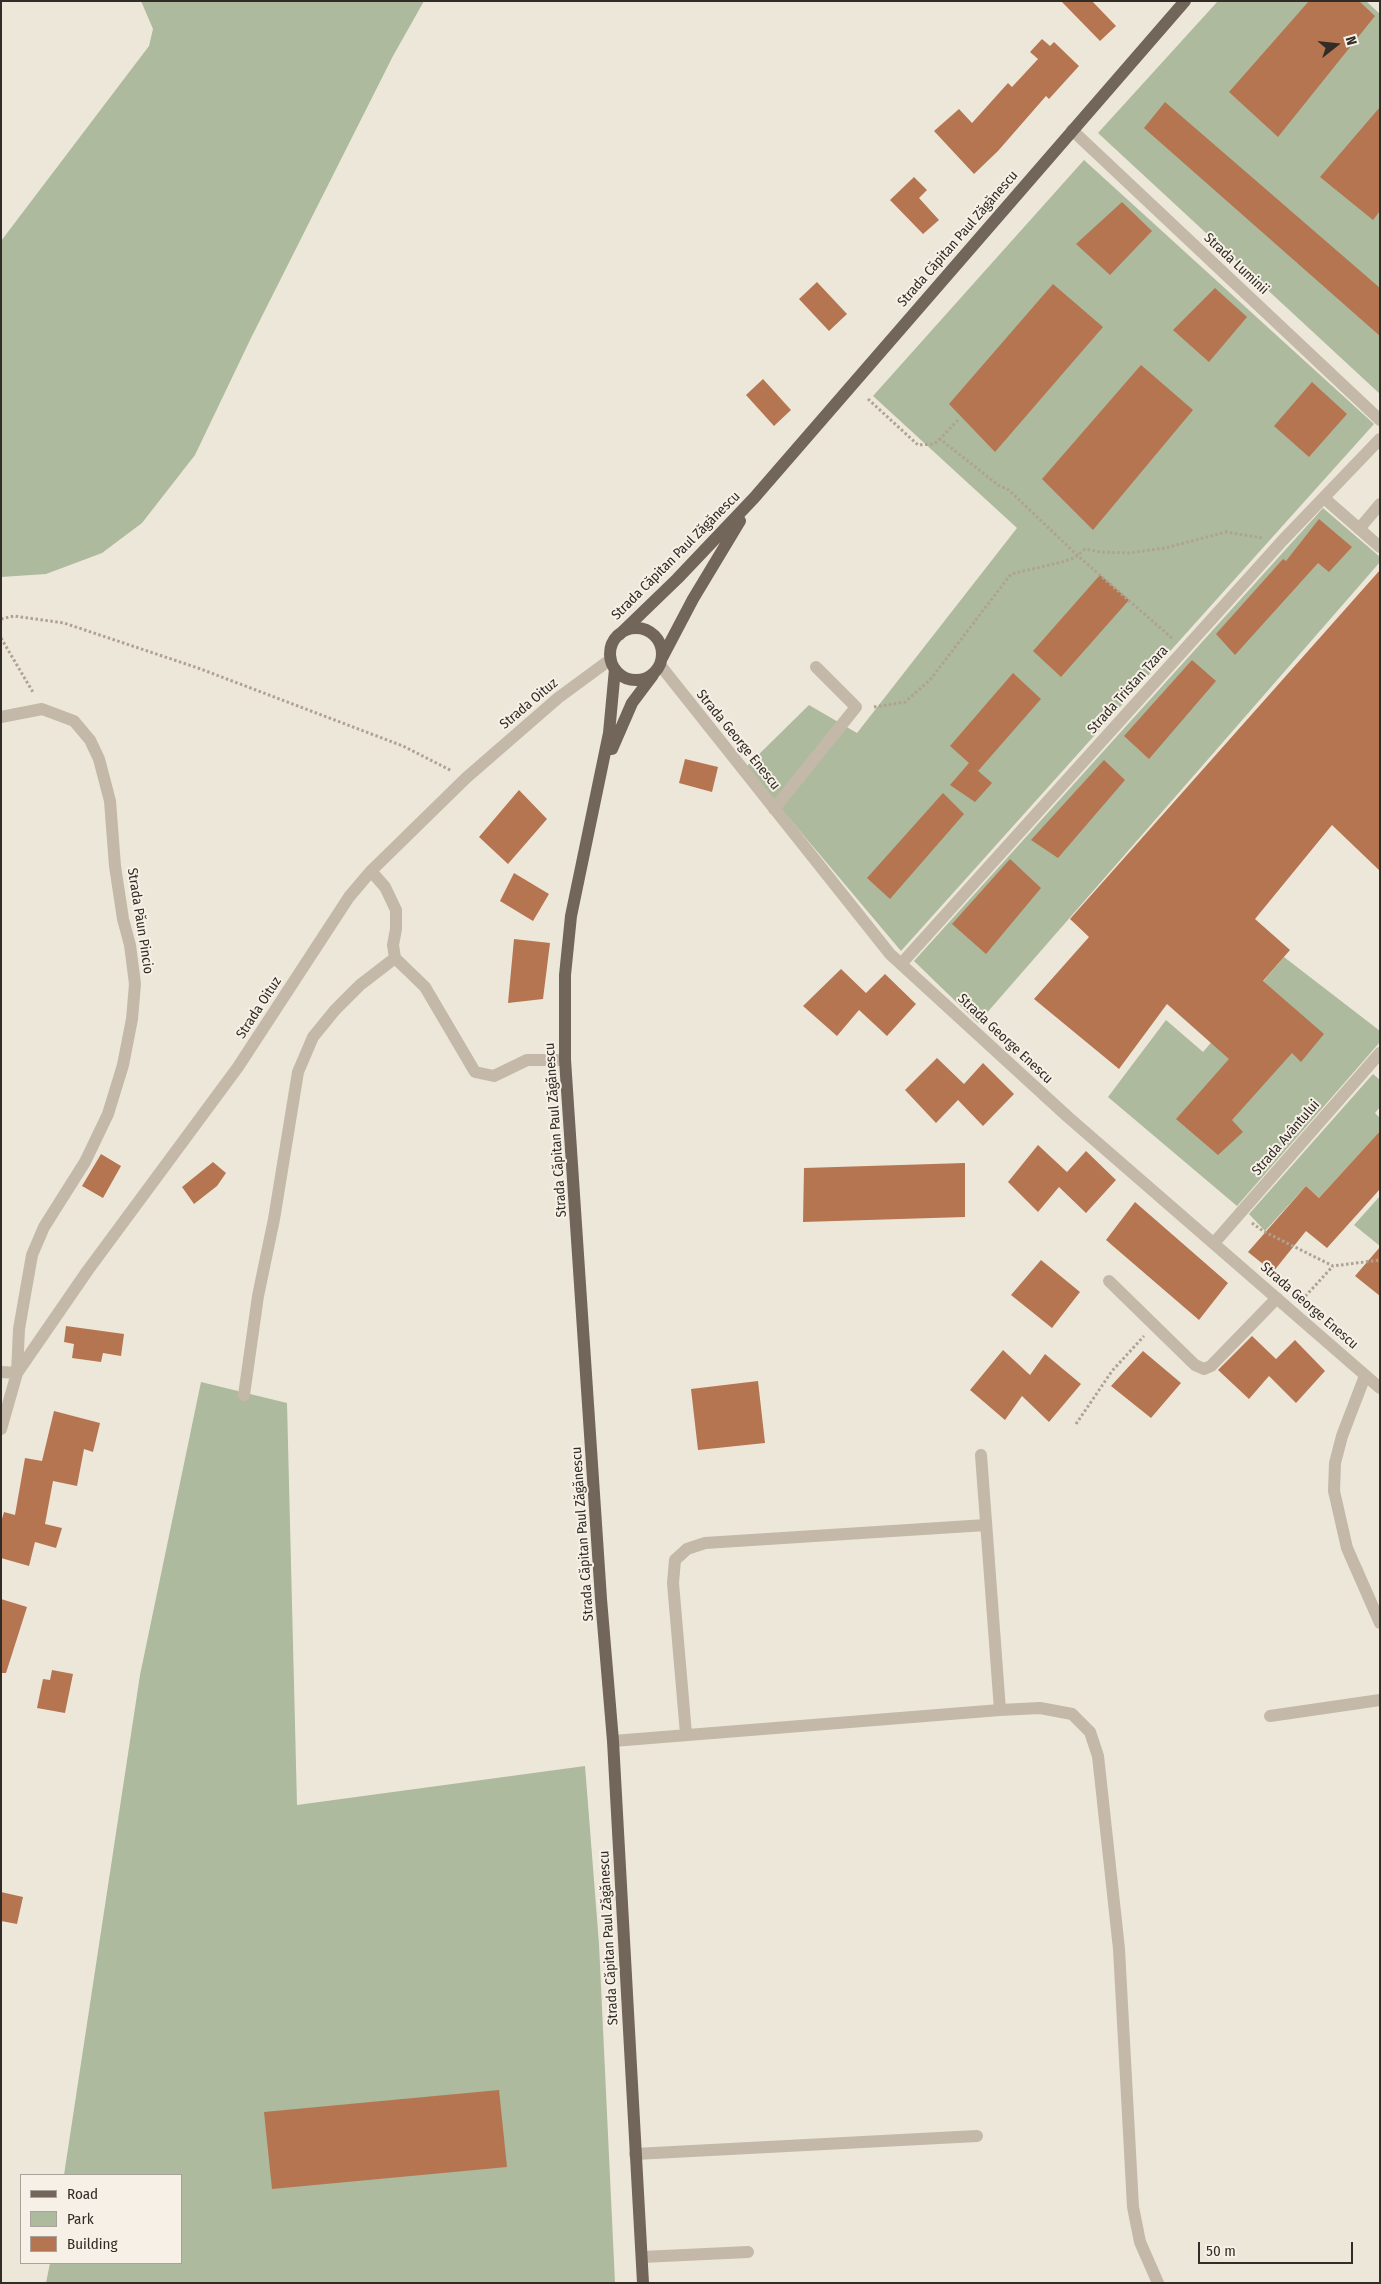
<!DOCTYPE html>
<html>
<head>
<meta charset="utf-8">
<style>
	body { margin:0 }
	#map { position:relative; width:1381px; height:2284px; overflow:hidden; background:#ede7da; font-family:"Fira Sans Condensed",sans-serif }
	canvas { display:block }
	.frame { position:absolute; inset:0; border:2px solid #322c27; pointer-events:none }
	.legend { position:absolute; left:20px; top:2174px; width:162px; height:90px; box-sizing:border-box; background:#f6f0e6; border:1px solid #a8a29a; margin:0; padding:6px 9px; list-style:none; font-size:15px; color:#322c27 }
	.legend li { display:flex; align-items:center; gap:10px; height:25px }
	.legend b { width:25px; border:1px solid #a8a29a }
	.north { position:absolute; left:1311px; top:20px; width:50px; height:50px; -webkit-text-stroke:4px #f6f0e6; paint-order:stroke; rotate:74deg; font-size:14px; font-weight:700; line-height:20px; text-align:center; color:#322c27 }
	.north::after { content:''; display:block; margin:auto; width:18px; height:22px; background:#322c27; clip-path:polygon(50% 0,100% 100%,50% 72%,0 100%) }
	.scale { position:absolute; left:1198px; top:2242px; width:155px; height:22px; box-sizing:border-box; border:2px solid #322c27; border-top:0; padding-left:6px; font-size:15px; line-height:18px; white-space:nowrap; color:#322c27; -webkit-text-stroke:4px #f6f0e6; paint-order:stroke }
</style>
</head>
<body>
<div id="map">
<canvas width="1381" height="2284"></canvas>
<div class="frame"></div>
<ul class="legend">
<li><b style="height:6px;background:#72655a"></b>Road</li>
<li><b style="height:14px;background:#adba9d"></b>Park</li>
<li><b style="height:14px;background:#b57551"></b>Building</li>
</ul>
<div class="north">N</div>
<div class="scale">50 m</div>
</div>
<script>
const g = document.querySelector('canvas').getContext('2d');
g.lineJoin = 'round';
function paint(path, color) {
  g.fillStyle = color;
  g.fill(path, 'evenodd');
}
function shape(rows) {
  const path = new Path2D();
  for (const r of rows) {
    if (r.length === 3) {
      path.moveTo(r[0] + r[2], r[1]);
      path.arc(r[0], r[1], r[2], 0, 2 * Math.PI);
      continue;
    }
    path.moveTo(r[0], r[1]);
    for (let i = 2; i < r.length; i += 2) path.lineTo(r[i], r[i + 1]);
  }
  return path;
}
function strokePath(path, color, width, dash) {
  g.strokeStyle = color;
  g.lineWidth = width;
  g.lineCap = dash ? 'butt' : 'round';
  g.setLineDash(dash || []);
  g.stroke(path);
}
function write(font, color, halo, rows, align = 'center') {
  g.font = font + ' "Fira Sans Condensed",sans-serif';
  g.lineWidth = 4;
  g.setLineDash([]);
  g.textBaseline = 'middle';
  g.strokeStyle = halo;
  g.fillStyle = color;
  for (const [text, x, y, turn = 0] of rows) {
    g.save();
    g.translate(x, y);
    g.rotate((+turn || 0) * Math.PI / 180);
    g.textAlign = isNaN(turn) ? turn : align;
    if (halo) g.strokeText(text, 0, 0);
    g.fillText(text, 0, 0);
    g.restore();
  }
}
const green = shape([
	[141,1,424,1,393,56,251,338,195,455,142,523,102,553,46,574,1,577,1,241,149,46,153,29],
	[1218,1,1366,1,1380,14,1380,394,1098,133],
	[1084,160,1374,424,901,951,746,767,809,705,857,733,1017,528,873,396],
	[1323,508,1380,557,1380,562,978,1023,914,961],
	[1284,957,1380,1031,1380,1042,1237,1206,1108,1097,1166,1020,1203,1052],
	[1373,1074,1380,1080,1380,1107,1375,1113,1380,1118,1380,1131,1319,1198,1306,1186,1265,1231,1249,1214],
	[1380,1196,1380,1246,1354,1225],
	[201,1382,287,1403,297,1805,585,1766,599,1944,615,2283,46,2283,50,2263,181,2263,181,2175,64,2175,140,1675]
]);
const building = shape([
	[1061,1,1092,1,1116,26,1100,41],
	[1309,1,1359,1,1375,16,1278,137,1229,92],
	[1042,39,1050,46,1054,42,1079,66,1049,99,1046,96,998,151,974,174,934,131,959,109,972,123,1008,83,1012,87,1038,59,1030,52],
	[1165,102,1380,288,1380,336,1144,128],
	[1380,107,1380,211,1373,220,1320,177],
	[914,177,927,190,919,198,939,220,923,234,890,200],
	[1122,202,1152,231,1110,275,1076,244],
	[817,282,847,314,829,331,799,299],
	[1053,284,1103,327,995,452,949,404],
	[1215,288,1247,317,1209,362,1173,330],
	[1141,365,1193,410,1093,530,1042,479],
	[763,379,791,410,774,426,746,395],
	[1312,382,1347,414,1309,457,1274,426],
	[1319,519,1352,547,1329,572,1318,563,1235,655,1216,634,1283,559,1286,561],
	[1380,570,1380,871,1332,825,1255,919,1290,950,1263,981,1324,1034,1301,1062,1292,1053,1232,1120,1243,1132,1218,1155,1176,1119,1229,1059,1167,1004,1119,1069,1034,999,1089,937,1070,919],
	[1100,575,1129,600,1061,677,1033,651],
	[1192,660,1216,681,1149,759,1124,736],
	[1013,673,1041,699,978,771,950,746],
	[685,759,718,767,712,792,679,783],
	[1104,760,1125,780,1058,858,1031,840],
	[969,763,992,783,975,802,950,785],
	[519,790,547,819,508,864,479,837],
	[943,793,964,814,890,899,867,878],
	[1010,859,1041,888,986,954,952,924],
	[514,873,549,894,533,921,500,901],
	[514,939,550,943,543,999,508,1003],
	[841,969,866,993,885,974,916,1004,887,1036,859,1010,837,1036,803,1006],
	[937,1058,964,1084,983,1063,1014,1094,983,1126,958,1100,936,1123,905,1090],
	[1380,1131,1380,1189,1327,1248,1306,1231,1273,1272,1248,1252,1306,1186,1319,1198],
	[1038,1145,1067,1172,1086,1151,1116,1180,1086,1213,1059,1187,1038,1212,1008,1182],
	[101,1154,121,1166,103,1198,82,1186],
	[213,1162,226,1173,217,1186,194,1204,182,1187],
	[965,1163,965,1217,803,1222,804,1168],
	[1135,1202,1228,1283,1199,1320,1106,1240],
	[1380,1247,1380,1296,1355,1276],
	[1041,1260,1080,1292,1052,1328,1011,1295],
	[66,1326,124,1334,121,1356,103,1353,101,1362,72,1358,74,1344,64,1342],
	[1252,1336,1276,1359,1295,1340,1325,1371,1296,1403,1269,1376,1249,1399,1218,1370],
	[1003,1350,1030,1375,1045,1354,1081,1384,1049,1422,1022,1396,1005,1420,970,1390],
	[1143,1351,1181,1383,1151,1418,1111,1386],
	[758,1381,765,1443,698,1450,691,1389],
	[54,1411,100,1423,93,1452,84,1449,77,1486,53,1481,45,1524,62,1528,56,1548,35,1542,29,1566,1,1558,1,1522,4,1512,15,1515,25,1458,42,1461],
	[1,1599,27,1607,6,1673,1,1673],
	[52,1670,73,1674,65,1713,37,1708,43,1679,50,1680],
	[1,1892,23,1897,17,1924,1,1921],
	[499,2090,507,2167,272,2189,264,2112]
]);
const path = shape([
	[868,399,918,445,934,444,940,439],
	[958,420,940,439,998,485,1009,490,1077,555,1173,639],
	[1,619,14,616,64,623,198,668,403,746,452,771],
	[1,638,34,694],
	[874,707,905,702,930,680,1011,574,1062,562,1074,558,1085,549,1100,552,1129,553,1165,548,1226,532,1263,538],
	[1252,1223,1263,1231,1333,1266,1380,1260],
	[1302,1300,1333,1266],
	[1076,1424,1112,1371,1144,1336]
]);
const minor = shape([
	[1072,130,1380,420],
	[1324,498,1380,547],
	[1359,529,1380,504],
	[660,665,890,954,1068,1117,1380,1388],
	[1,717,42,709,74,721,90,740,99,759,110,801,115,866,123,919,130,945,135,984,132,1019,123,1065,108,1114,85,1162,44,1227,32,1255,19,1329,17,1373,1,1372],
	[774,809,856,707,816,667],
	[371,871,385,887,396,910,396,929,393,945,395,958,425,987,475,1072,494,1076,527,1060,565,1060],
	[901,964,1283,540,1380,439],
	[1214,1243,1380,1053],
	[1109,1281,1195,1365,1204,1369,1211,1366,1277,1298],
	[1365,1376,1342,1436,1335,1463,1334,1491,1347,1548,1380,1623],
	[244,1395,258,1296,274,1219,298,1072,313,1037,335,1010,360,985,395,958],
	[1,1429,17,1373,88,1270,238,1067,349,897,371,871,466,778,558,698,611,659],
	[981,1455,1000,1710],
	[1270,1716,1380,1700],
	[686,1734,673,1583,675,1560,687,1549,705,1543,986,1525],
	[613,1741,1000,1710,1040,1708,1072,1714,1090,1732,1098,1756,1119,1949,1133,2207,1140,2242,1158,2283],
	[635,2154,977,2136],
	[642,2257,748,2252]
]);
const major = shape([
	[636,654,26],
	[619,635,677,579,754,498,1185,1],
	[662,658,693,599,740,521],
	[615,669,609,733,571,916,565,975,565,1060,601,1599,613,1741,643,2283],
	[612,749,632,703,653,675]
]);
const streetNames = [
	["Strada Căpitan Paul Zăgănescu",958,239,-49],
	["Strada Luminii",1236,264,43],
	["Strada Căpitan Paul Zăgănescu",676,556,-45],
	["Strada Tristan Tzara",1128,690,-48],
	["Strada Oituz",529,704,-40],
	["Strada George Enescu",738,740,51],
	["Strada Păun Pincio",140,921,81],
	["Strada Oituz",259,1008,-57],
	["Strada George Enescu",1005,1039,43],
	["Strada Căpitan Paul Zăgănescu",556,1130,-94],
	["Strada Avântului",1286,1138,-49],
	["Strada George Enescu",1309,1306,41],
	["Strada Căpitan Paul Zăgănescu",583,1534,-94],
	["Strada Căpitan Paul Zăgănescu",609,1938,-93]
];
paint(green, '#adba9d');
paint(building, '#b57551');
strokePath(path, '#afa293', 3, [2.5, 2.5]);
strokePath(minor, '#c4b8a8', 12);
strokePath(major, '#72655a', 12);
write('14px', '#322c27', '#f6f0e6', streetNames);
</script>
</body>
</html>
